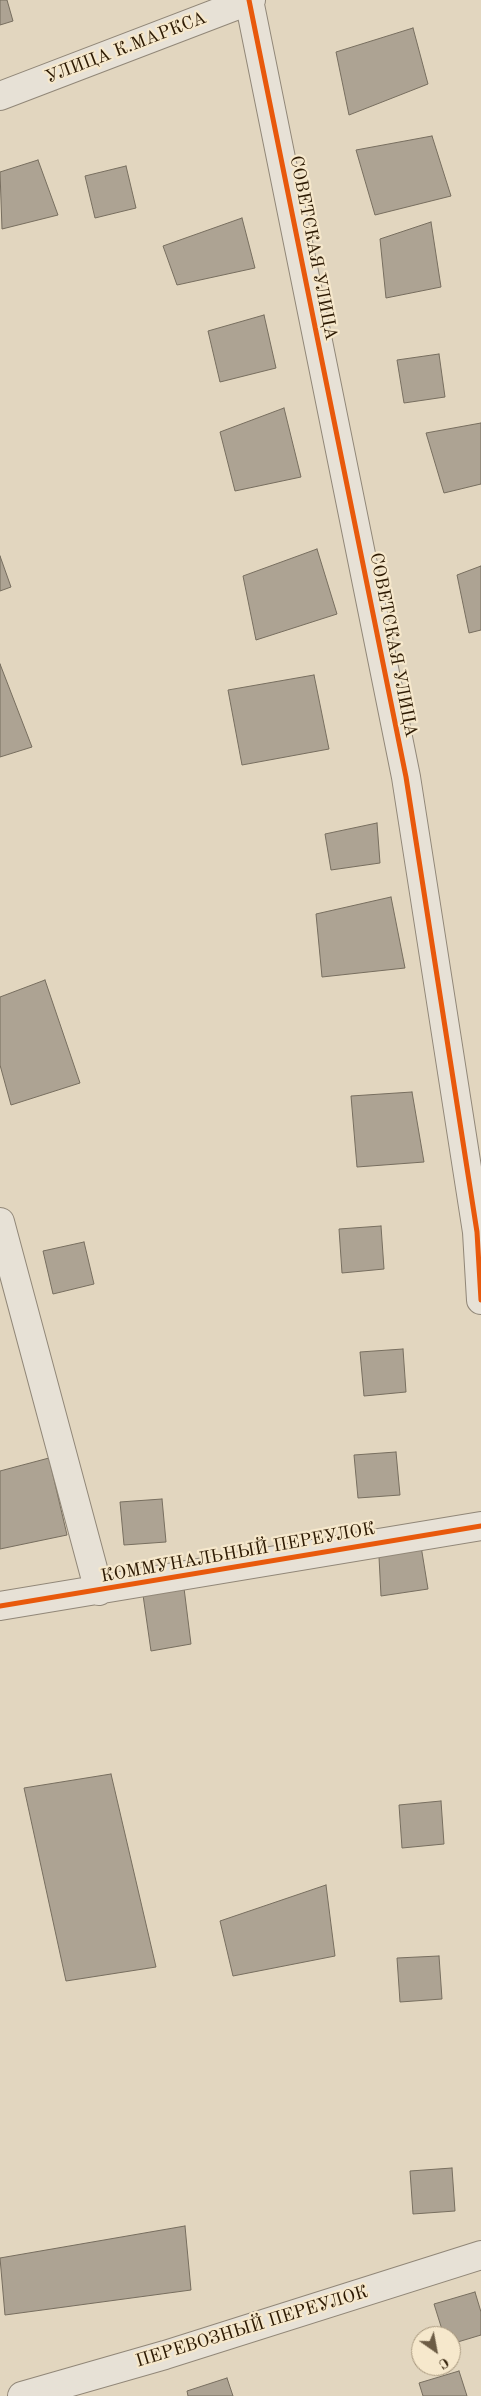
<!DOCTYPE html>
<html>
<head>
<meta charset="utf-8">
<style>
	body { margin:0 }
	#map { position:relative; width:481px; height:2396px; overflow:hidden; background:#e2d6bf; font-family:"Old Standard TT",serif }
	canvas { display:block }
	.north { position:absolute; left:411px; top:2326px; width:50px; height:50px; box-sizing:border-box; background:#f6e8cc; border:1px solid #a6967c; border-radius:50%; rotate:147deg; font-size:14px; font-weight:700; line-height:20px; text-align:center; color:#2d1a03 }
	.north::after { content:''; display:block; margin:auto; width:18px; height:22px; background:#6c5c45; clip-path:polygon(50% 0,100% 100%,50% 72%,0 100%) }
</style>
</head>
<body>
<div id="map">
<canvas width="481" height="2396"></canvas>
<div class="north">С</div>
</div>
<script>
const g = document.querySelector('canvas').getContext('2d');
g.lineJoin = 'round';
function paint(path, color) {
  g.fillStyle = color;
  g.fill(path, 'evenodd');
}
function shape(rows) {
  const path = new Path2D();
  for (const r of rows) {
    path.moveTo(r[0], r[1]);
    for (let i = 2; i < r.length; i += 2) path.lineTo(r[i], r[i + 1]);
  }
  return path;
}
function strokePath(path, color, width, dash) {
  g.strokeStyle = color;
  g.lineWidth = width;
  g.lineCap = dash ? 'butt' : 'round';
  g.setLineDash(dash || []);
  g.stroke(path);
}
function write(font, color, halo, rows, align = 'center') {
  g.font = font + ' "Old Standard TT",serif';
  g.lineWidth = 4.5;
  g.setLineDash([]);
  g.textBaseline = 'middle';
  g.strokeStyle = halo;
  g.fillStyle = color;
  for (const [text, x, y, turn = 0] of rows) {
    g.save();
    g.translate(x, y);
    g.rotate((+turn || 0) * Math.PI / 180);
    g.textAlign = isNaN(turn) ? turn : align;
    if (halo) g.strokeText(text, 0, 0);
    g.fillText(text, 0, 0);
    g.restore();
  }
}
const building = shape([
	[0,0,7,0,13,21,0,25,0,0],
	[413,28,428,84,349,115,336,52,413,28],
	[432,136,451,196,375,215,356,150,432,136],
	[38,160,58,215,2,229,0,172,38,160],
	[126,166,136,208,95,218,85,176,126,166],
	[242,218,255,268,177,285,163,246,242,218],
	[431,222,441,287,386,298,380,239,431,222],
	[264,315,276,368,220,382,208,331,264,315],
	[439,354,445,397,404,403,397,360,439,354],
	[284,408,301,477,235,491,220,432,284,408],
	[481,423,481,484,444,493,426,433,481,423],
	[317,549,337,614,256,640,243,576,317,549],
	[0,556,11,587,0,591,0,556],
	[481,566,481,630,469,633,457,575,481,566],
	[0,664,32,747,0,757,0,664],
	[314,675,329,749,242,765,228,690,314,675],
	[377,823,380,863,331,870,325,834,377,823],
	[391,897,405,968,322,977,316,914,391,897],
	[45,980,80,1083,11,1105,0,1065,0,997,45,980],
	[412,1092,424,1162,357,1167,351,1096,412,1092],
	[381,1226,384,1269,342,1273,339,1229,381,1226],
	[84,1242,94,1284,53,1294,43,1251,84,1242],
	[403,1349,406,1392,364,1396,360,1352,403,1349],
	[396,1452,400,1495,358,1498,354,1455,396,1452],
	[49,1458,67,1535,0,1549,0,1471,49,1458],
	[162,1499,166,1542,124,1545,120,1502,162,1499],
	[421,1546,428,1589,381,1596,379,1557,421,1546],
	[183,1580,191,1644,151,1651,142,1588,183,1580],
	[111,1774,156,1967,66,1981,24,1788,111,1774],
	[441,1801,444,1844,402,1848,399,1805,441,1801],
	[326,1885,335,1956,233,1976,220,1921,326,1885],
	[439,1956,442,1999,400,2002,397,1958,439,1956],
	[452,2168,455,2211,413,2214,410,2171,452,2168],
	[185,2226,191,2290,5,2315,0,2258,185,2226],
	[475,2292,481,2312,481,2335,451,2344,451,2336,444,2336,434,2304,475,2292],
	[459,2371,467,2396,423,2396,419,2383,459,2371],
	[227,2378,233,2396,188,2396,187,2391,227,2378]
]);
const street = shape([
	[249,0,406,777,477,1232,481,1300],
	[0,96,251,0],
	[0,1222,99,1591],
	[0,1606,481,1526],
	[22,2396,165,2355,481,2255]
]);
const cycleway = shape([
	[249,0,406,777,477,1232,481,1300],
	[0,1606,481,1526]
]);
const streetNames = [
	["УЛИЦА К.МАРКСА",126,48,-21],
	["СОВЕТСКАЯ УЛИЦА",313,248,79],
	["СОВЕТСКАЯ УЛИЦА",393,645,79],
	["КОММУНАЛЬНЫЙ ПЕРЕУЛОК",238,1553,-10],
	["ПЕРЕВОЗНЫЙ ПЕРЕУЛОК",252,2327,-17]
];
paint(building, '#ada393');
strokePath(building, '#776e5f', 1);
strokePath(street, '#918778', 30);
strokePath(street, '#e7e1d6', 28);
strokePath(cycleway, '#e8590c', 5);
write('18px', '#2d1a03', '#f6e8cc', streetNames);
</script>
</body>
</html>
